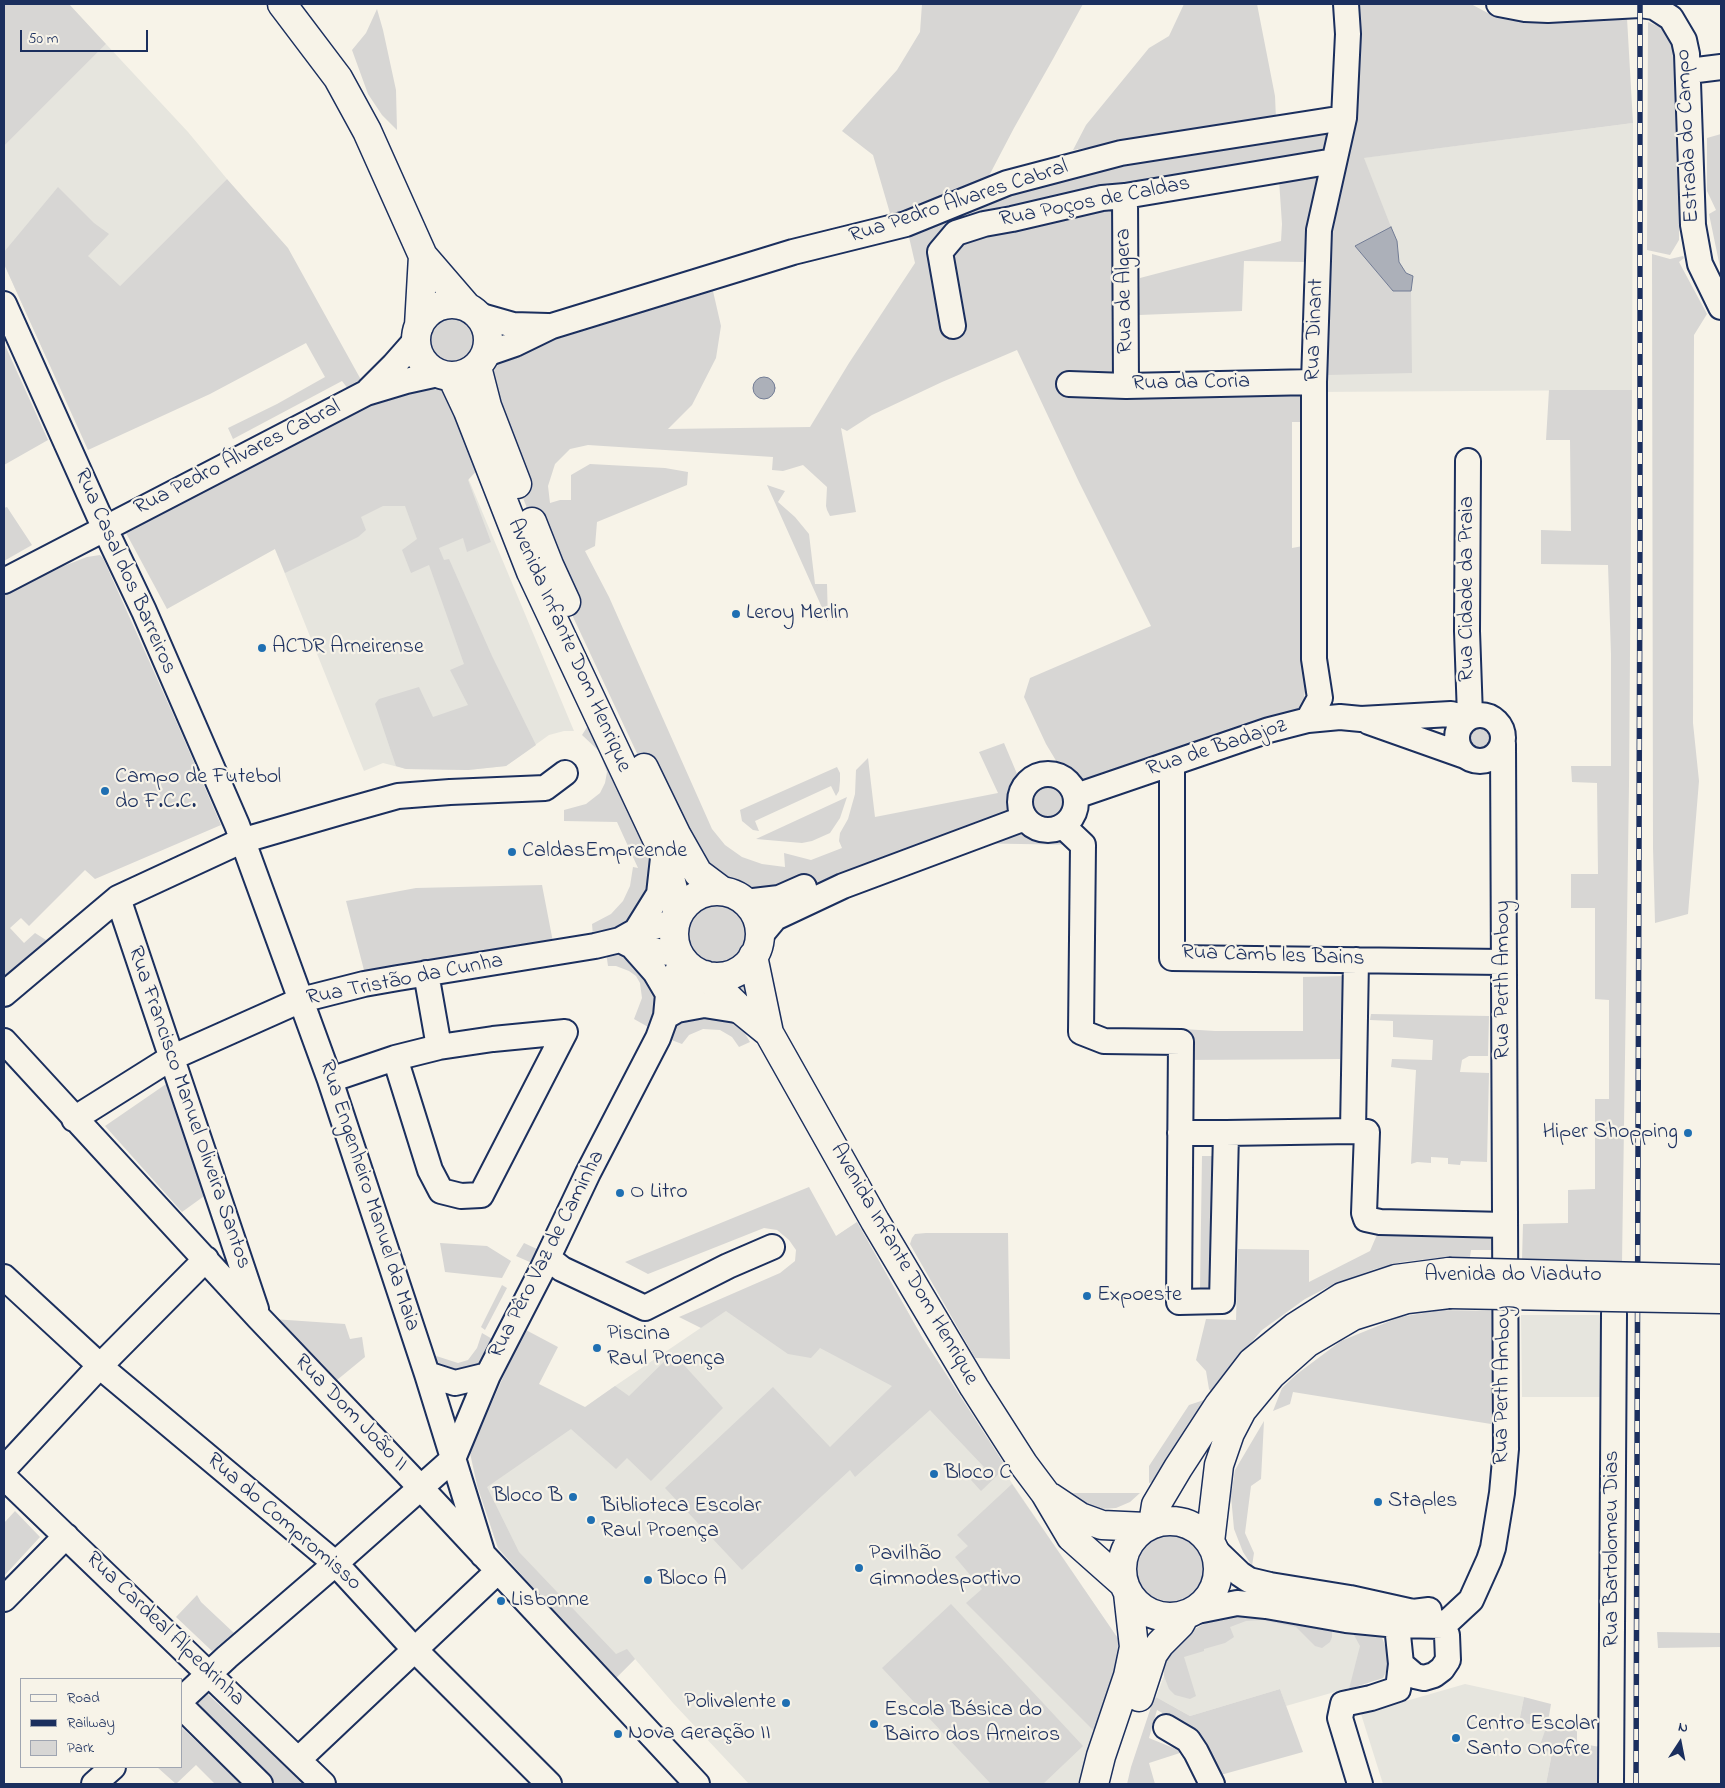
<!DOCTYPE html>
<html>
<head>
<meta charset="utf-8">
<style>
	body { margin:0 }
	#map { position:relative; width:1725px; height:1788px; overflow:hidden; background:#f7f3e8; font-family:"Indie Flower",sans-serif }
	canvas { display:block }
	.frame { position:absolute; inset:0; border:5px solid #1b2f5e; pointer-events:none }
	.legend { position:absolute; left:20px; top:1678px; width:162px; height:90px; box-sizing:border-box; background:#f7f3e8; border:1px solid #9fa5b1; margin:0; padding:6px 9px; list-style:none; font-size:15px; color:#1b2f5e }
	.legend li { display:flex; align-items:center; gap:10px; height:25px }
	.legend b { width:25px; border:1px solid #9fa5b1 }
	.north { position:absolute; left:1655px; top:1718px; width:50px; height:50px; -webkit-text-stroke:4px #f7f3e8; paint-order:stroke; rotate:11deg; font-size:14px; font-weight:700; line-height:20px; text-align:center; color:#1b2f5e }
	.north::after { content:''; display:block; margin:auto; width:18px; height:22px; background:#1b2f5e; clip-path:polygon(50% 0,100% 100%,50% 72%,0 100%) }
	.scale { position:absolute; left:20px; top:30px; width:128px; height:22px; box-sizing:border-box; border:2px solid #1b2f5e; border-top:0; padding-left:6px; font-size:15px; line-height:18px; white-space:nowrap; color:#1b2f5e; -webkit-text-stroke:4px #f7f3e8; paint-order:stroke }
</style>
</head>
<body>
<div id="map">
<canvas width="1725" height="1788"></canvas>
<div class="frame"></div>
<ul class="legend">
<li><b style="height:6px;background:#f7f3e8"></b>Road</li>
<li><b style="height:6px;background:#1b2f5e"></b>Railway</li>
<li><b style="height:14px;background:#d7d6d4"></b>Park</li>
</ul>
<div class="north">N</div>
<div class="scale">50 m</div>
</div>
<script>
const g = document.querySelector('canvas').getContext('2d');
g.lineJoin = 'round';
function paint(path, color) {
  g.fillStyle = color;
  g.fill(path, 'evenodd');
}
function shape(rows) {
  const path = new Path2D();
  for (const r of rows) {
    if (r.length === 3) {
      path.moveTo(r[0] + r[2], r[1]);
      path.arc(r[0], r[1], r[2], 0, 2 * Math.PI);
      continue;
    }
    path.moveTo(r[0], r[1]);
    for (let i = 2; i < r.length; i += 2) path.lineTo(r[i], r[i + 1]);
  }
  return path;
}
function strokePath(path, color, width, dash) {
  g.strokeStyle = color;
  g.lineWidth = width;
  g.lineCap = dash ? 'butt' : 'round';
  g.setLineDash(dash || []);
  g.stroke(path);
}
function write(font, color, halo, rows, align = 'center') {
  g.font = font + ' "Indie Flower",sans-serif';
  g.lineWidth = 4.5;
  g.setLineDash([]);
  g.textBaseline = 'middle';
  g.strokeStyle = halo;
  g.fillStyle = color;
  for (const [text, x, y, turn = 0] of rows) {
    g.save();
    g.translate(x, y);
    g.rotate((+turn || 0) * Math.PI / 180);
    g.textAlign = isNaN(turn) ? turn : align;
    if (halo) g.strokeText(text, 0, 0);
    g.fillText(text, 0, 0);
    g.restore();
  }
}
const built = shape([
	[106,44,188,132,227,179,47,359,4,264,4,146],
	[1633,123,1632,390,1314,392,1321,222,1354,159],
	[453,442,574,731,564,731,549,735,506,766,468,770,406,769,383,763,364,771,275,549],
	[857,1222,922,1337,1006,1467,1003,1470,1119,1640,1113,1673,1087,1753,1080,1784,749,1784,673,1703,635,1659,616,1678,578,1639,498,1548,477,1485,615,1386],
	[1521,1315,1605,1315,1606,1397,1522,1397],
	[1230,1615,1308,1623,1328,1631,1358,1631,1382,1638,1387,1651,1388,1667,1383,1678,1286,1706,1280,1689,1190,1716,1156,1697,1164,1676,1164,1664,1209,1621],
	[1465,1684,1524,1697,1519,1722,1546,1728,1552,1753,1546,1784,1383,1784,1361,1714]
]);
const green = shape([
	[4,4,69,4,106,44,4,146],
	[922,4,1083,4,1053,59,1014,128,980,193,1344,118,1318,254,1305,254,1305,262,1244,261,1242,311,1139,315,1140,278,1281,241,1282,224,1279,180,1125,196,1127,386,1314,382,1314,422,1292,422,1292,548,1314,544,1314,659,1304,696,1308,720,1073,789,1046,744,1024,697,1030,678,1151,626,1079,482,1017,350,942,382,872,415,847,431,841,428,856,512,830,516,827,510,826,506,827,487,803,465,783,471,772,470,773,457,588,445,570,449,555,464,548,486,550,503,560,500,571,500,571,475,590,464,665,468,688,472,687,485,597,522,595,546,585,551,609,597,712,829,725,845,742,857,762,864,785,867,784,853,811,860,842,848,839,841,840,833,848,819,855,794,856,770,868,758,875,817,998,793,979,752,1004,743,1023,788,1019,803,1021,811,1033,826,1043,830,1053,830,1083,845,958,843,763,916,760,907,839,877,839,874,810,885,738,897,722,891,642,764,574,619,534,526,487,406,482,361,710,278,721,326,716,358,692,405,668,429,810,427,849,363,915,263,906,224,894,227,873,155,842,131,897,70,920,32],
	[1184,4,1257,4,1275,96,1276,119,1073,150,1086,125,1149,48,1169,36],
	[1358,4,1471,4,1497,18,1514,21,1627,18,1633,123,1364,158,1391,227,1355,246,1393,291,1411,291,1412,373,1328,375,1333,233,1345,161,1356,111,1361,35],
	[377,9,383,30,396,90,397,130,382,115,368,94,352,50,366,33],
	[1648,22,1660,27,1671,43,1679,64,1679,240,1670,255,1647,250],
	[1721,134,1721,272,1709,214,1716,210,1707,191,1707,138],
	[227,179,288,248,360,378,366,393,438,374,483,464,468,480,491,542,467,552,463,538,439,548,444,560,449,559,492,656,536,745,506,766,468,770,406,769,396,766,375,704,379,699,419,687,433,717,468,705,450,670,464,664,429,565,411,573,402,550,417,539,405,506,383,506,361,517,366,530,358,537,285,573,275,549,167,609,126,533,153,513,355,398,342,381,233,439,228,428,277,404,325,377,306,343,210,394,88,450,4,264,4,252,58,187,94,223,109,234,88,256,120,286],
	[1652,254,1670,259,1683,256,1684,258,1679,262,1707,314,1694,335,1693,723,1699,781,1688,914,1655,923,1653,848],
	[452,340,23],
	[4,343,48,440,4,465],
	[1549,390,1632,390,1629,785,1622,1262,1522,1260,1523,1224,1568,1223,1568,1190,1595,1189,1595,1099,1609,1099,1609,1000,1595,999,1595,908,1571,908,1571,874,1598,874,1597,783,1572,782,1571,766,1611,766,1611,654,1608,565,1541,564,1541,530,1571,531,1570,440,1546,440],
	[767,485,785,491,778,502,795,517,809,534,815,584,827,584,828,621],
	[7,507,32,545,4,561,4,508],
	[100,555,103,558,176,721,221,825,95,879,85,870,29,926,21,918,10,928,24,943,35,933,46,940,4,976,4,594,48,572,87,557],
	[591,721,652,854,647,900,633,918,616,929,593,936,592,924,611,914,623,901,630,886,633,867,638,868,617,822,564,821,564,810,586,804,600,793,605,783,607,772,599,751,582,735],
	[1478,738,16],
	[837,767,840,773,840,781,839,791,836,796,831,786,755,821,759,831,753,830,742,821,740,810],
	[1048,802,25],
	[847,797,840,818,830,833,812,841,802,843,756,839],
	[542,885,553,942,365,974,346,901,416,888],
	[717,934,32],
	[606,952,619,952,631,958,655,987,657,1002,650,1028,634,1019,642,998,640,983,636,976,629,971,616,966,608,966],
	[748,975,755,1015,732,983],
	[1346,976,1340,1059,1181,1060,1183,1029,1215,1031,1303,1031,1303,977],
	[702,1014,726,1017,743,1030,750,1042,739,1047,732,1037,720,1030,703,1029,689,1035,682,1044,669,1039,674,1029,683,1021],
	[1371,1014,1489,1016,1488,1056,1469,1056,1462,1060,1460,1072,1489,1073,1487,1162,1461,1161,1460,1165,1448,1164,1448,1158,1431,1157,1431,1163,1417,1162,1411,1164,1416,1070,1391,1067,1392,1059,1432,1060,1433,1040,1393,1037,1393,1021,1370,1020],
	[169,1082,187,1142,207,1194,182,1212,105,1126],
	[1202,1156,1217,1156,1216,1289,1200,1289],
	[809,1187,836,1236,857,1222,922,1337,1006,1467,981,1491,971,1480,984,1467,930,1410,855,1477,850,1470,742,1570,665,1488,773,1387,830,1447,892,1386,820,1348,811,1358,788,1354,726,1311,701,1328,679,1317,780,1273,795,1261,796,1250,789,1240,777,1230,764,1228,648,1274,625,1262],
	[1379,1230,1491,1234,1492,1250,1471,1250,1470,1257,1438,1258,1402,1262,1375,1269,1328,1287,1305,1299,1262,1330,1242,1353,1212,1393,1209,1389,1206,1371,1196,1360,1206,1319,1236,1320,1238,1249,1309,1250,1309,1282,1370,1251],
	[926,1233,1008,1233,1010,1359,975,1358,910,1244,912,1238,915,1234],
	[440,1243,487,1246,511,1261,502,1278,445,1272],
	[524,1243,539,1250,532,1263,516,1256],
	[502,1285,507,1288,485,1330,481,1327],
	[1441,1310,1494,1311,1491,1424,1293,1392,1290,1404,1273,1411,1282,1388,1297,1374,1341,1341,1400,1317],
	[273,1319,345,1324,350,1339,362,1337,365,1357,337,1380],
	[524,1329,558,1347,539,1384,585,1407,615,1386,629,1396,673,1353,723,1408,651,1481,627,1458,616,1469,571,1429,487,1487,519,1552,616,1654,627,1649,635,1659,616,1678,573,1633,498,1548,477,1485,470,1453],
	[482,1333,494,1340,482,1363,474,1369,458,1373,437,1367,430,1354,458,1363,468,1360,477,1348],
	[1204,1400,1207,1401,1153,1482,1149,1483,1149,1466,1189,1405],
	[1264,1421,1261,1479,1251,1486,1245,1533,1254,1553,1252,1566,1243,1552,1234,1529,1231,1496,1235,1470],
	[1012,1484,1119,1640,1113,1673,1094,1731,966,1603,982,1589,955,1557,968,1546,957,1535],
	[1069,1493,1140,1493,1130,1502,1116,1508,1099,1509,1085,1505,1073,1498],
	[15,1511,40,1537,4,1576,4,1523],
	[1170,1570,34],
	[197,1595,201,1602,234,1633,212,1651,176,1617],
	[951,1604,1083,1746,1043,1784,991,1784,882,1668],
	[1252,1612,1308,1623,1332,1631,1332,1637,1330,1642,1322,1648,1315,1646,1296,1627,1262,1620,1246,1621,1230,1627,1234,1637,1225,1643,1204,1649,1204,1651,1184,1657,1196,1696,1190,1699,1175,1695,1169,1689,1164,1676,1164,1664,1173,1648,1191,1631,1209,1621,1230,1615],
	[1362,1627,1372,1629,1382,1638,1387,1651,1388,1667,1383,1678,1349,1689,1360,1646,1354,1635],
	[1657,1632,1721,1633,1721,1647,1658,1648],
	[198,1684,212,1698,304,1784,271,1784,185,1704],
	[1280,1689,1303,1752,1217,1776,1197,1732,1157,1710,1149,1738,1183,1752,1149,1763,1155,1784,1127,1784,1131,1767,1152,1704,1156,1697,1190,1716],
	[1524,1697,1551,1704,1548,1722,1577,1723,1577,1743,1606,1748,1606,1784,1546,1784,1552,1753,1539,1748,1546,1728,1519,1722],
	[181,1727,242,1784,215,1784,196,1765,176,1784,157,1767,181,1767]
]);
const water = shape([
	[1391,227,1397,241,1399,262,1406,273,1413,276,1411,291,1393,291,1355,246,1391,227],
	[764,388,11]
]);
const minor = shape([
	[1499,4,1525,9,1548,10,1640,5,1654,7,1671,18,1684,40,1687,54,1693,225,1700,264,1721,307],
	[1689,71,1721,67],
	[1125,196,1126,386],
	[4,304,105,529,144,611,237,825,330,1080,427,1374,483,1555],
	[478,315,513,325,548,326],
	[953,326,940,252,956,233,984,224,1012,219,1102,198,1125,196,1334,161],
	[486,354,515,344,552,326,793,252,906,224,1007,183,1121,153,1344,118],
	[1069,384,1126,386,1314,382],
	[369,390,394,365,416,340],
	[1468,461,1467,631,1470,716],
	[4,581,366,393,406,381,438,374],
	[1480,738,23],
	[1308,720,1320,698,1314,659,1314,382,1319,230,1344,118,1348,34,1346,4],
	[1369,722,1465,756],
	[1172,764,1172,958,1503,962],
	[1048,802,28],
	[1076,796,1269,730,1308,720,1340,717,1361,719,1451,714,1467,718],
	[1063,826,1083,845,1081,1032,1104,1041,1181,1042,1179,1302,1222,1301,1226,1133,1353,1131,1356,960],
	[118,898,256,1309],
	[745,902,779,898,804,887],
	[636,931,659,894,663,858],
	[760,936,775,918,843,886,1025,818],
	[620,940,632,946,679,955],
	[632,946,655,972,668,994],
	[426,973,439,1047],
	[4,994,118,898,241,841,341,812,398,796,450,792,545,788,565,773],
	[677,1010,704,1005,742,1011],
	[670,1014,677,1010,691,992,700,973],
	[4,1041,259,1318,420,1487,697,1784],
	[330,1080,395,1058,439,1047,493,1039,565,1032,481,1195,461,1196,441,1191,430,1170,395,1058],
	[74,1119,171,1058,301,1000,364,984,398,978,595,946,620,940,636,931,675,922],
	[1353,1131,1367,1132,1364,1213,1366,1219,1380,1222,1505,1225],
	[1180,1133,1226,1133],
	[548,1258,562,1269,645,1308,728,1266,772,1247],
	[4,1277,109,1374,336,1564,415,1650,549,1784],
	[427,1374,455,1383,488,1375],
	[4,1469,95,1371,206,1259],
	[4,1477,323,1784],
	[1213,1548,1240,1574,1249,1580,1270,1585,1350,1598,1413,1612,1429,1610],
	[4,1599,66,1536],
	[1192,1612,1237,1603,1266,1606,1346,1620,1397,1625,1443,1626,1471,1600,1489,1560,1493,1548,1502,1493,1506,1449,1503,744],
	[1397,1625,1401,1664,1415,1676,1424,1678,1434,1675,1442,1669,1448,1660,1447,1635,1443,1626,1431,1618],
	[181,1700,227,1657,328,1570,453,1459,488,1375,540,1274,588,1173,658,1038,666,1016,668,994,682,959],
	[181,1706,260,1784],
	[1166,1727,1188,1740,1196,1752,1212,1784],
	[298,1760,498,1571],
	[94,1784,113,1767],
	[1360,1784,1340,1718,1343,1704,1371,1698,1398,1689,1401,1664],
	[1611,1784,1614,1314]
]);
const major = shape([
	[282,4,338,78,367,131,423,256,467,307],
	[452,340,36],
	[419,326,423,256],
	[477,367,487,406,517,484],
	[452,377,468,411,531,572,664,854,676,901,677,917],
	[532,522,549,565,566,602],
	[644,768,677,836,698,873,722,891],
	[717,934,43],
	[753,956,769,1033,875,1221,974,1387,1024,1465,1045,1493,1071,1537,1124,1584],
	[705,975,742,1011,769,1033],
	[1050,1497,1080,1517,1102,1525,1146,1527],
	[1170,1569,48],
	[1153,1524,1156,1505,1178,1468,1219,1405,1252,1362,1295,1327,1342,1297,1396,1279,1449,1272],
	[1210,1542,1219,1465,1230,1433,1242,1410,1271,1375,1307,1343,1353,1316,1407,1299,1449,1294],
	[1139,1697,1153,1654,1160,1644,1180,1624,1185,1615],
	[1094,1784,1101,1756,1128,1676,1134,1647,1128,1593]
]);
const rail = shape([
	[1636,1784,1640,534,1640,4]
]);
const majorBridge = shape([
	[1449,1272,1721,1279],
	[1449,1294,1721,1299]
]);
const markers = [
	[736,614,5,"#1f6fb2"],
	[262,648,5,"#1f6fb2"],
	[105,791,5,"#1f6fb2"],
	[512,852,5,"#1f6fb2"],
	[1688,1133,5,"#1f6fb2"],
	[620,1193,5,"#1f6fb2"],
	[1087,1296,5,"#1f6fb2"],
	[597,1348,5,"#1f6fb2"],
	[934,1474,5,"#1f6fb2"],
	[573,1497,5,"#1f6fb2"],
	[1378,1502,5,"#1f6fb2"],
	[591,1520,5,"#1f6fb2"],
	[859,1568,5,"#1f6fb2"],
	[648,1580,5,"#1f6fb2"],
	[501,1601,5,"#1f6fb2"],
	[786,1703,5,"#1f6fb2"],
	[874,1724,5,"#1f6fb2"],
	[618,1734,5,"#1f6fb2"],
	[1456,1738,5,"#1f6fb2"]
];
const streetNames = [
	["Estrada do Campo",1689,136,-93],
	["Rua Pedro Álvares Cabral",959,203,-18],
	["Rua Poços de Caldas",1095,203,-11],
	["Rua de Algera",1126,291,-91],
	["Rua Dinant",1316,330,-88],
	["Rua da Coria",1191,384,-1],
	["Rua Pedro Álvares Cabral",238,459,-27],
	["Rua Casal dos Barreiros",124,572,66],
	["Rua Cidade da Praia",1468,589,-90],
	["Avenida Infante Dom Henrique",568,646,66],
	["Rua de Badajoz",1217,749,-18],
	["Rua Camb les Bains",1273,957,2],
	["Rua Perth Amboy",1504,980,-90],
	["Rua Tristão da Cunha",405,981,-11],
	["Rua Francisco Manuel Oliveira Santos",188,1108,71],
	["Rua Engenheiro Manuel da Maia",368,1196,72],
	["Rua Pêro Vaz de Caminha",548,1255,-63],
	["Avenida Infante Dom Henrique",903,1265,60],
	["Avenida do Viaduto",1513,1276],
	["Rua Perth Amboy",1504,1385,-89],
	["Rua Dom João II",350,1414,46],
	["Rua do Compromisso",283,1523,41],
	["Rua Bartolomeu Dias",1613,1549,-90],
	["Rua Cardeal Alpedrinha",164,1630,44]
];
const poiNames = [
	["Leroy Merlin",746,614],
	["ACDR Arneirense",272,648],
	["Campo de Futebol",115,778],
	["do F.C.C.",115,803],
	["CaldasEmpreende",522,852],
	["Hiper Shopping",1678,1133,"right"],
	["O Litro",630,1193],
	["Expoeste",1097,1296],
	["Piscina",607,1335],
	["Raul Proença",607,1360],
	["Bloco C",944,1474],
	["Bloco B",563,1497,"right"],
	["Staples",1388,1502],
	["Biblioteca Escolar",601,1507],
	["Raul Proença",601,1532],
	["Pavilhão",869,1555],
	["Gimnodesportivo",869,1580],
	["Bloco A",658,1580],
	["Lisbonne",511,1601],
	["Polivalente",776,1703,"right"],
	["Escola Básica do",884,1711],
	["Bairro dos Arneiros",884,1736],
	["Centro Escolar",1466,1725],
	["Santo Onofre",1466,1750],
	["Nova Geração II",628,1734]
];
paint(built, '#e6e5de');
paint(green, '#d7d6d4');
paint(water, '#acb0b9');
strokePath(water, '#727c95', 1);
strokePath(minor, '#1b2f5e', 28);
strokePath(major, '#1b2f5e', 31);
strokePath(minor, '#f7f3e8', 24);
strokePath(major, '#f7f3e8', 28);
strokePath(rail, '#1b2f5e', 5.5);
strokePath(rail, '#f7f3e8', 4, [11]);
strokePath(majorBridge, '#1b2f5e', 31, []);
strokePath(majorBridge, '#f7f3e8', 28);
for (const [x, y, r, color] of markers) {
  const dot = new Path2D();
  dot.arc(x, y, r, 0, 2 * Math.PI);
  g.fillStyle = color;
  g.fill(dot);
  strokePath(dot, '#f7f3e8', 2);
}
write('22px', '#1b2f5e', '#f7f3e8', streetNames);
write('22px', '#1b2f5e', '#f7f3e8', poiNames, 'left');
</script>
</body>
</html>
